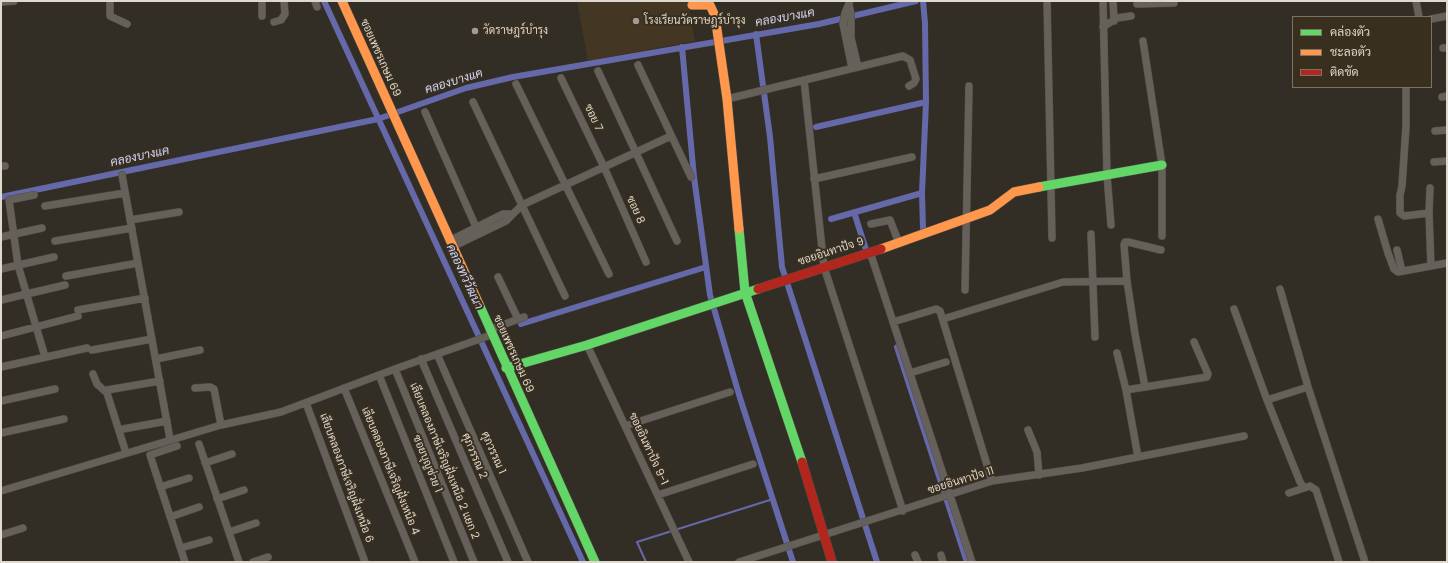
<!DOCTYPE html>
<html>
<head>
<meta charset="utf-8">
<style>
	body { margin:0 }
	#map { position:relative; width:1448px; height:563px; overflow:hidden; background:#332e25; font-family:Poppins,Sarabun,sans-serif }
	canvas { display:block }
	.frame { position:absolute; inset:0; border:2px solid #dfd8ce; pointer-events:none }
	.legend { position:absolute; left:1292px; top:16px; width:140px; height:72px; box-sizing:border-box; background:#392f1f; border:1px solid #7b7365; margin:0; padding:5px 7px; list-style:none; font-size:12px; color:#dfd8ce }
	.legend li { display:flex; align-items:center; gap:8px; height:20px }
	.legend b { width:20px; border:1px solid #7b7365 }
</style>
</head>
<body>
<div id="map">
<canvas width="1448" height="563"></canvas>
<div class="frame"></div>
<ul class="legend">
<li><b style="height:5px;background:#63d668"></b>คล่องตัว</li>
<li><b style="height:5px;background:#ff974d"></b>ชะลอตัว</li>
<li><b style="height:5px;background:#b3261e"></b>ติดขัด</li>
</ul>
</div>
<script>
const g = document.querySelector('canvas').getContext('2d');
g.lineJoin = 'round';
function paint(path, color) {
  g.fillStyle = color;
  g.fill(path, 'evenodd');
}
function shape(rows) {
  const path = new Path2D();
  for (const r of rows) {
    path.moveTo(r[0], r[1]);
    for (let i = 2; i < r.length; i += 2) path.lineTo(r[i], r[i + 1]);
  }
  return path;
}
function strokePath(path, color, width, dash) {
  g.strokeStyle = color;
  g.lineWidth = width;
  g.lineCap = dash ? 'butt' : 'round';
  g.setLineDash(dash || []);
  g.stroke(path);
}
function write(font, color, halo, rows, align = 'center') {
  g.font = font + ' Poppins,Sarabun,sans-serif';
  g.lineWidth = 4;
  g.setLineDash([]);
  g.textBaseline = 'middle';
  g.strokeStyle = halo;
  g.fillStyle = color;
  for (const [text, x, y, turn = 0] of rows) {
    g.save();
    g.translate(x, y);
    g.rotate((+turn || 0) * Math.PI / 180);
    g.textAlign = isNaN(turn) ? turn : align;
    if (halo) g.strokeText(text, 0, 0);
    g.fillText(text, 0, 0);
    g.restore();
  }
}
const built = shape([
	[577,1,688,1,695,41,588,61]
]);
const stream = shape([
	[646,562,637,542,773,499]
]);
const canal = shape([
	[324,1,583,562],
	[923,1,925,23,926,102,922,193,923,229],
	[756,34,770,137,782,267,877,562],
	[682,47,694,177,710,295,740,398,793,562],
	[816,127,926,102],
	[1,197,378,119,466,88,513,77,819,24,916,1],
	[854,212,868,256],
	[831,219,922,193],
	[521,324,706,267],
	[897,347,967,562]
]);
const street = shape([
	[110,1,110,16,127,24],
	[262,1,262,16],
	[315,1,317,7],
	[850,1,845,13,843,24,852,68],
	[1047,1,1052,238],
	[1103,1,1107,175,1111,225],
	[1113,1,1114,21],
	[1416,1,1419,17],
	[1,2,14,1],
	[1137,4,1174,3],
	[849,5,851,14,851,38,858,67],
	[1431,19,1447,16],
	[274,22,281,20,285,14,284,1],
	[1103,27,1117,18,1131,16],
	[1143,41,1162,165,1162,236],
	[1443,48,1447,48],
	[638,65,691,177],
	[598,71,677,241],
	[561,78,604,167,646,262],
	[804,80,824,267,903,511],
	[516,84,609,274],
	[1406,87,1406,126,1402,186,1400,195,1400,213,1404,216,1429,213],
	[1442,97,1447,96],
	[727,99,903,56,910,60,916,79,914,83,909,86],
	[473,102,565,296],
	[425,112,476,227],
	[1435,131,1447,130],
	[1434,162,1447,161],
	[1,166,5,166],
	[122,175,170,439],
	[814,179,912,157],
	[1430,188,1429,213,1431,266],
	[34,195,9,200,18,265,45,357],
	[45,206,125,193],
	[1378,219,1388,253,1394,269,1398,272,1447,263],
	[130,220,179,212],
	[871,224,890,220,899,243],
	[1091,234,1095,337],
	[1,237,42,228],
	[55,241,132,228],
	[449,241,503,214,512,214],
	[452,247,506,221,522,205,671,136],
	[1397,250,1402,271],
	[870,252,972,562],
	[1,269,54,257],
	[66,276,138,263],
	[498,277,518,319],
	[1280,289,1308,387],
	[965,290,969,86],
	[1,300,65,285],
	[1234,309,1267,400,1300,482,1304,488,1310,486,1316,490,1339,562],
	[78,310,145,298],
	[943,319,1063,282,1127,281],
	[893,322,936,309,940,311,992,481],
	[489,330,524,317],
	[1,336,78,316],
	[587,345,689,562],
	[92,350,152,339],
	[1117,353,1126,390,1138,457],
	[437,354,528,562],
	[156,359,200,350],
	[421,359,508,562],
	[1,367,87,348],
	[395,369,474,562],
	[910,373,946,362],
	[93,374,97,384,107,393,126,453],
	[379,375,454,562],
	[1145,387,1135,334,1127,281,1124,245,1125,242,1128,242,1161,250],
	[195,388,210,387,214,389,221,425],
	[344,388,415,562],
	[107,390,160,381],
	[1126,390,1207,377,1208,374,1194,342],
	[1267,400,1308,387,1365,562],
	[1,401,55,389],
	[306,403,365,562],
	[625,426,730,392],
	[123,429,167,421],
	[1028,430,1037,452,1039,475],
	[1,433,64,419],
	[199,444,239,562],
	[177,446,150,455,185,562],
	[205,463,232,454],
	[160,487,189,478],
	[1,491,221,425,281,412,395,369,491,335],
	[1289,493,1304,488],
	[658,495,753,464],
	[217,499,244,490],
	[170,517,199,507],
	[229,532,256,523],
	[1,535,23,528],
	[181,548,209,540],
	[915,555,918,562],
	[941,555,943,562],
	[253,562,268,557],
	[739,562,992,481,1082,468,1244,436]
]);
const fast = shape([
	[1039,187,1162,165],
	[739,229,745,292,802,462],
	[479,304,595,562],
	[506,368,587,345,758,289]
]);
const slow = shape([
	[342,1,479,304],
	[692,5,710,5,715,16,727,99,739,229],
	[881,249,990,210,1014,192,1039,187]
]);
const jam = shape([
	[758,289,881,249],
	[802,462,832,562]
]);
const markers = [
	[636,21,4,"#a39c93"],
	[475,31,4,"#a39c93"]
];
const poiNames = [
	["โรงเรียนวัดราษฎร์บำรุง",644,21],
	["วัดราษฎร์บำรุง",483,31]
];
const streetNames = [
	["ซอยเพชรเกษม 69",380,58,66],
	["ซอย 7",593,118,65],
	["ซอย 8",635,210,66],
	["ซอยอินทาปัจ 9",831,252,-18],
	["ซอยเพชรเกษม 69",513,354,66],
	["ซอยอินทาปัจ 9-1",648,449,65],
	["ศุภวรรณ 1",493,453,66],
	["ศุภวรรณ 2",474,456,67],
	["เลียบคลองภาษีเจริญฝั่งเหนือ 2 แยก 2",444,461,68],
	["ซอยบุญช่วย 1",427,464,68],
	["เลียบคลองภาษีเจริญฝั่งเหนือ 4",390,471,68],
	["เลียบคลองภาษีเจริญฝั่งเหนือ 6",346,478,70],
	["ซอยอินทาปัจ 11",961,481,-17]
];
const waterNames = [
	["คลองบางแค",785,18,-10],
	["คลองบางแค",454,82,-17],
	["คลองบางแค",140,157,-12],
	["คลองทวีวัฒนา",464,277,65]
];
paint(built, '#433622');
strokePath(stream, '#6569a9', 2);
strokePath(canal, '#6569a9', 6);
strokePath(street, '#514c44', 8);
strokePath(fast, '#514c44', 10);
strokePath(slow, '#514c44', 10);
strokePath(jam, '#514c44', 10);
strokePath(street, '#65605a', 7);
strokePath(fast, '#63d668', 9);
strokePath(slow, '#ff974d', 9);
strokePath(jam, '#b3261e', 9);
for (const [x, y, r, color] of markers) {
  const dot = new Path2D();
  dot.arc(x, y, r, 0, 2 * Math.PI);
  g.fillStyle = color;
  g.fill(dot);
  strokePath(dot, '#392f1f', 1.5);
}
write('11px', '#dfd8ce', '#392f1f', poiNames, 'left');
write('11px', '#dfd8ce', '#392f1f', streetNames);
write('italic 12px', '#cfd5fd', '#392f1f', waterNames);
</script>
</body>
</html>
